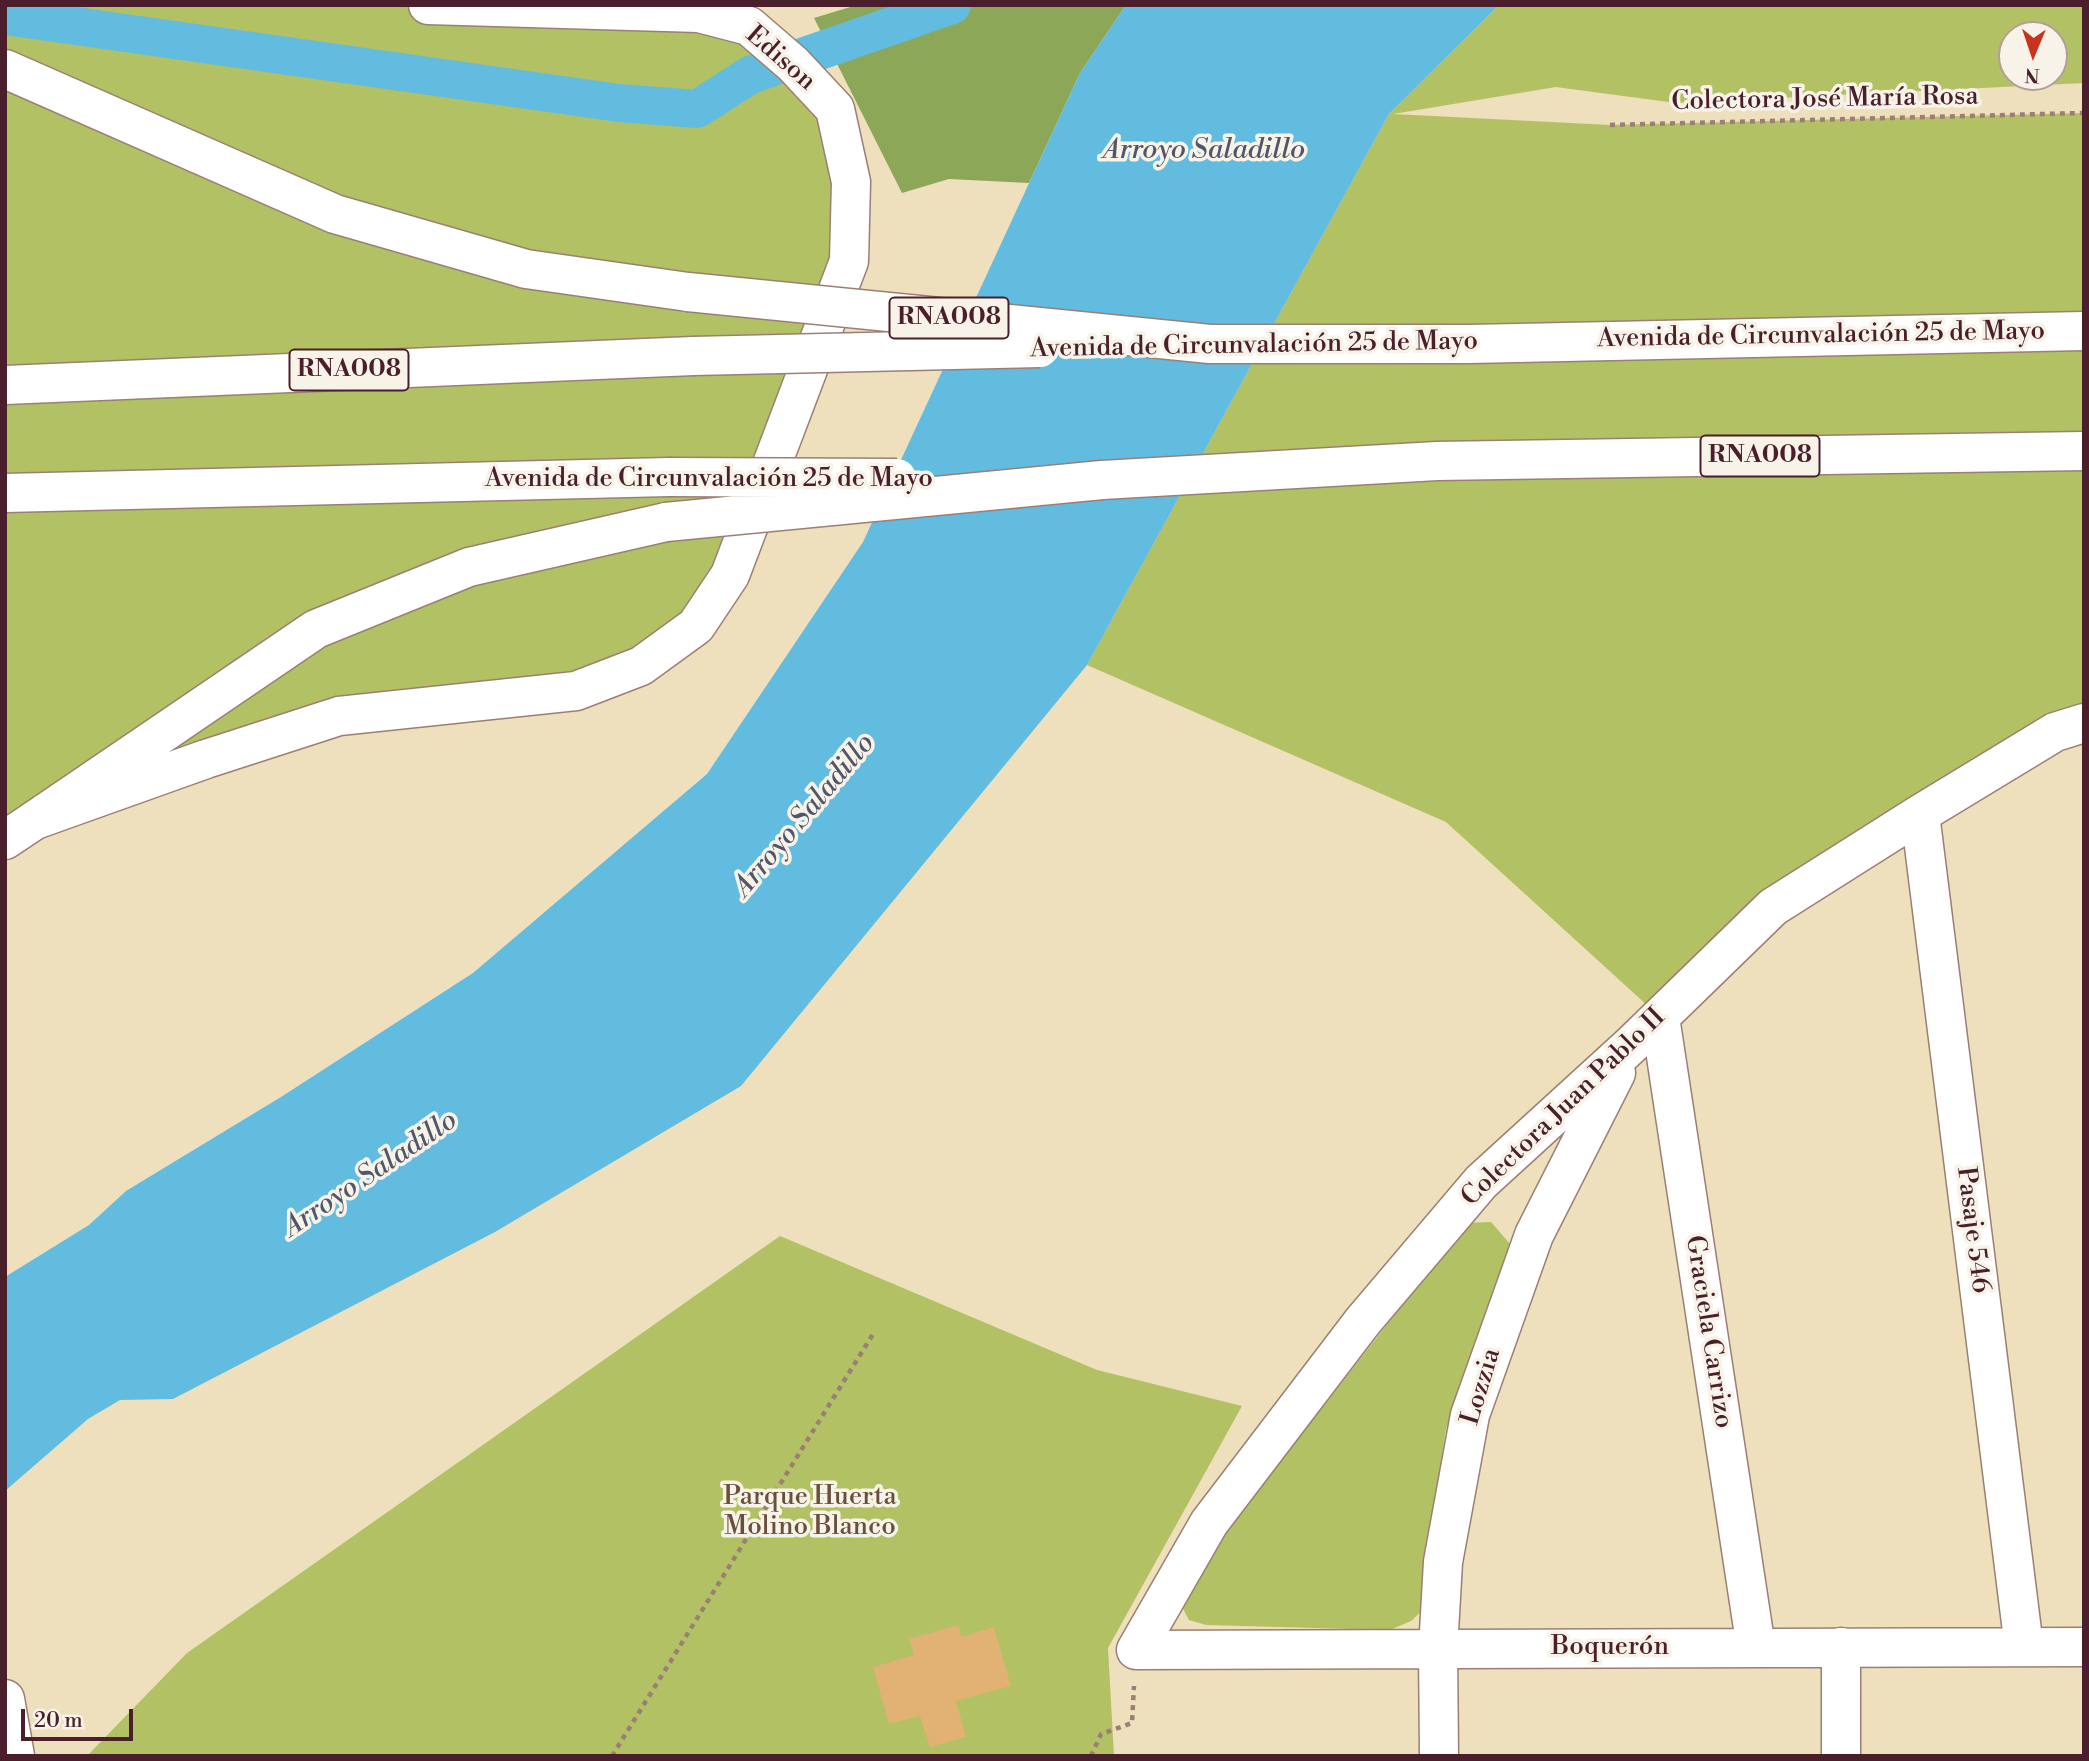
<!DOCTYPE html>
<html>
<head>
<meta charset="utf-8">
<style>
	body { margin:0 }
	#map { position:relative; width:2089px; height:1761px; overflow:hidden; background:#eedfbd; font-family:"Libre Bodoni",serif }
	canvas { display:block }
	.frame { position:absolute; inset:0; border:7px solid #4a1f2b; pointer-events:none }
	.north { position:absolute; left:1998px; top:21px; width:70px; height:70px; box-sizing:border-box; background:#f7f3e8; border:2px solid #b29e9c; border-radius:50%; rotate:182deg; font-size:19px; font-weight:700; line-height:28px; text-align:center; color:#4a1f2b }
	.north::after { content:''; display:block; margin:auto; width:24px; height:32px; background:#c8321e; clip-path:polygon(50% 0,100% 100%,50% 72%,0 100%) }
	.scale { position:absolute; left:21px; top:1709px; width:112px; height:32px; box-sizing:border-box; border:4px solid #4a1f2b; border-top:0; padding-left:9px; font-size:21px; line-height:24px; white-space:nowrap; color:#4a1f2b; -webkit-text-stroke:5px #f7f3e8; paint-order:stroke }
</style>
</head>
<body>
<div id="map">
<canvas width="2089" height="1761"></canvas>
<div class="frame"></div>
<div class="north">N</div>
<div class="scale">20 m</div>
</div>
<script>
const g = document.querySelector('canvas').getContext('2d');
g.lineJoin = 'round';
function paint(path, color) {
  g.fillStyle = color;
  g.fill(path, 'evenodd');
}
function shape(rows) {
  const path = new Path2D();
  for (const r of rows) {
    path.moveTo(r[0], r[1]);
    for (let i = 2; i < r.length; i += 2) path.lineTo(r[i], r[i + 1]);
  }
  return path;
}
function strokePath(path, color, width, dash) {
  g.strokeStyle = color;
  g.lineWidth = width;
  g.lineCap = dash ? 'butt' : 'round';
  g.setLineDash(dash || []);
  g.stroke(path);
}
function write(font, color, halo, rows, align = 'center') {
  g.font = font + ' "Libre Bodoni",serif';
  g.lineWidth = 7;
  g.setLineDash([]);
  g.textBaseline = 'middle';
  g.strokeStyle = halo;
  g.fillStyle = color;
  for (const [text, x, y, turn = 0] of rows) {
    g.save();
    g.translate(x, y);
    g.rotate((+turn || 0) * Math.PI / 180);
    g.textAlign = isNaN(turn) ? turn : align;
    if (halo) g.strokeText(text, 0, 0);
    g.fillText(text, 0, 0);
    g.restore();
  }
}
const green = shape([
	[5,5,428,5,699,13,835,109,849,261,730,575,641,666,339,716,5,840],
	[1499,5,2084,5,2084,83,1676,103,1556,87,1393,114,1610,125,2084,113,2084,723,1920,814,1660,1017,1446,822,1087,665,1389,114],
	[2012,35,2054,35,2054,77,2012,77],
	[1491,1222,1510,1244,1504,1274,1481,1330,1446,1429,1431,1531,1425,1608,1411,1621,1390,1630,1206,1625,1189,1620,1180,1603,1184,1585,1466,1223],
	[780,1236,1097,1370,1242,1406,1108,1648,1114,1756,87,1756,187,1653]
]);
const forest = shape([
	[857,5,1126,5,1080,73,1029,183,949,179,902,193,814,18]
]);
const water = shape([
	[1126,5,1499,5,1389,114,1087,665,741,1086,495,1232,173,1399,120,1400,88,1419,5,1491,5,1277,89,1225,126,1191,281,1097,473,973,707,774,863,542,1080,73]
]);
const canal = shape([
	[5,16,619,103,697,109,750,75,952,5]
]);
const building = shape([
	[958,1625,962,1637,994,1627,1011,1686,956,1701,966,1737,930,1747,920,1716,889,1724,873,1667,914,1655,909,1639]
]);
const path = shape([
	[1610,125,2084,113],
	[612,1756,873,1334],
	[1091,1756,1101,1734,1132,1723,1134,1686]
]);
const minor = shape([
	[1920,814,2024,1647],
	[1660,1017,1756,1648],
	[1841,1647,1841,1756],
	[1136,1650,1209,1523,1363,1321,1481,1182,1630,1046,1773,907,1920,814,2055,732,2084,723],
	[1136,1650,2084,1647],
	[1439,1756,1438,1649,1443,1562,1470,1415,1534,1235,1616,1073]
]);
const major = shape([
	[5,840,35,820,206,759,339,716,576,691,641,666,696,626,730,575,849,261,851,182,835,109,793,64,749,26,699,13,428,5],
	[5,1699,15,1756]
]);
const highway = shape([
	[5,69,335,214,526,269,688,292],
	[1210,344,1470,344,2084,331],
	[5,385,693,356],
	[1102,480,1437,461,2084,451],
	[5,493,669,477],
	[35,820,316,629,469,567,666,522]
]);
const highwayBridge = shape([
	[688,292,1210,344],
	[693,356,1040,348],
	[669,477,897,478],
	[666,522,1102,480]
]);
const shields = [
	[949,318,119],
	[349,370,119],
	[1760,456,119]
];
const shieldNames = [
	["RNA008",949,318],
	["RNA008",349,370],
	["RNA008",1760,456]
];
const streetNames = [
	["Edison",780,59,41],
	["Colectora José María Rosa",1825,100,-1],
	["Avenida de Circunvalación 25 de Mayo",1821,336,-1],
	["Avenida de Circunvalación 25 de Mayo",1254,346,-1],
	["Avenida de Circunvalación 25 de Mayo",709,480],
	["Colectora Juan Pablo II",1564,1108,-44],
	["Pasaje 546",1972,1230,83],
	["Graciela Carrizo",1708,1332,81],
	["Lozzia",1482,1387,-73],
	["Boquerón",1610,1648]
];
const parkNames = [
	["Parque Huerta",810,1498],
	["Molino Blanco",810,1528]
];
const waterNames = [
	["Arroyo Saladillo",1204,151],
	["Arroyo Saladillo",805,816,-50],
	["Arroyo Saladillo",371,1175,-34]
];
paint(green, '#b2c163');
paint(forest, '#8da759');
paint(water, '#62bce0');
strokePath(canal, '#62bce0', 38);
paint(building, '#e1b273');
strokePath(minor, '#9c7f74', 41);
strokePath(major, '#9c7f74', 41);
strokePath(highway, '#9c7f74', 41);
strokePath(path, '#9c7f74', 4.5, [5, 5]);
strokePath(minor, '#fff', 38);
strokePath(major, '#fff', 38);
strokePath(highway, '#fff', 38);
strokePath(highwayBridge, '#9c7f74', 41, []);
strokePath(highwayBridge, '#fff', 38);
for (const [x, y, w] of shields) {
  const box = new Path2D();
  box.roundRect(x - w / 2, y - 20.5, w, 41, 5);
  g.fillStyle = '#f7f3e8';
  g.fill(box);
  strokePath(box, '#4a1f2b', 2);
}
write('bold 24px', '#4a1f2b', null, shieldNames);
write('26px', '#4a1f2b', '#f7f3e8', streetNames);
write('26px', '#69503c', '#f7f3e8', parkNames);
write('italic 28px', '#52566a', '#f7f3e8', waterNames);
</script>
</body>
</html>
